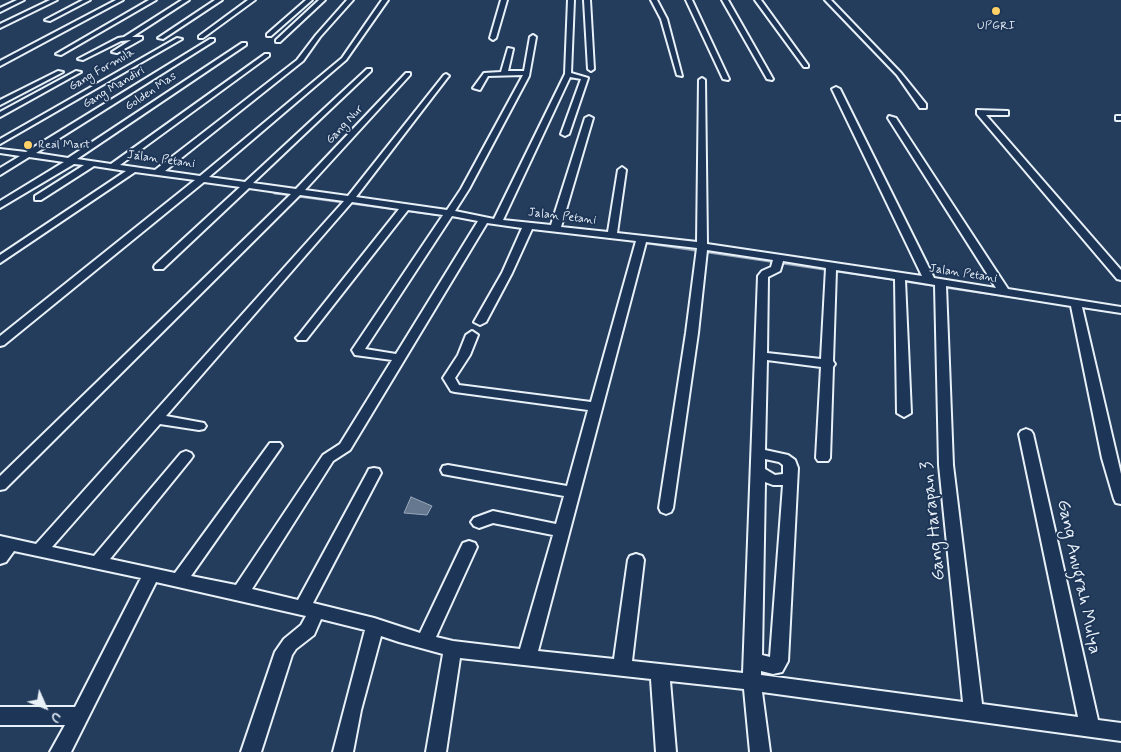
<!DOCTYPE html>
<html>
<head>
<meta charset="utf-8">
<style>
	body { margin:0 }
	#map { position:relative; width:1121px; height:752px; overflow:hidden; background:#253d5d; font-family:Mynerve,sans-serif }
	canvas { display:block }
	.north { position:absolute; left:20px; top:682px; width:50px; height:50px; -webkit-text-stroke:4px #1d3557; paint-order:stroke; rotate:134deg; font-size:14px; font-weight:700; line-height:20px; text-align:center; color:#e8f1f8 }
	.north::after { content:''; display:block; margin:auto; width:18px; height:22px; background:#e8f1f8; clip-path:polygon(50% 0,100% 100%,50% 72%,0 100%) }
</style>
</head>
<body>
<div id="map">
<canvas width="1121" height="752"></canvas>
<div class="north">U</div>
</div>
<script>
const g = document.querySelector('canvas').getContext('2d');
g.lineJoin = 'round';
function paint(path, color) {
  g.fillStyle = color;
  g.fill(path, 'evenodd');
}
function shape(rows) {
  const path = new Path2D();
  for (const r of rows) {
    path.moveTo(r[0], r[1]);
    for (let i = 2; i < r.length; i += 2) path.lineTo(r[i], r[i + 1]);
  }
  return path;
}
function strokePath(path, color, width, dash) {
  g.strokeStyle = color;
  g.lineWidth = width;
  g.lineCap = dash ? 'butt' : 'round';
  g.setLineDash(dash || []);
  g.stroke(path);
}
function write(font, color, halo, rows, align = 'center') {
  g.font = font + ' Mynerve,sans-serif';
  g.lineWidth = 4;
  g.setLineDash([]);
  g.textBaseline = 'middle';
  g.strokeStyle = halo;
  g.fillStyle = color;
  for (const [text, x, y, turn = 0] of rows) {
    g.save();
    g.translate(x, y);
    g.rotate((+turn || 0) * Math.PI / 180);
    g.textAlign = isNaN(turn) ? turn : align;
    if (halo) g.strokeText(text, 0, 0);
    g.fillText(text, 0, 0);
    g.restore();
  }
}
const water = shape([
	[411,497,432,506,427,515,404,513,411,497]
]);
const streamFar1 = shape([
	[274,193,280,194]
]);
const stream = shape([
	[274,193,469,219],
	[619,239,937,286],
	[943,287,1053,303],
	[1079,307,1121,313]
]);
const minor = shape([
	[17,0,24,0,0,12,0,8,17,0],
	[50,0,57,0,0,28,0,24,50,0],
	[83,0,90,0,50,21,45,20,83,0],
	[116,0,123,0,0,66,0,61,116,0],
	[149,0,156,0,61,55,56,54,149,0],
	[182,0,189,0,132,37,142,37,142,39,117,53,112,52,131,40,121,41,83,60,78,59,118,38,124,37,182,0],
	[215,0,222,0,163,39,158,38,215,0],
	[248,0,255,0,203,38,199,38,199,36,248,0],
	[306,0,312,0,271,36,267,36,267,34,306,0],
	[319,0,325,0,280,42,276,42,276,40,319,0],
	[347,0,353,0,320,37,303,61,165,171,200,176,342,58,382,0,388,0,346,60,209,177,245,182,367,69,371,69,371,71,253,183,296,189,406,73,410,73,410,75,305,190,348,196,444,75,446,74,449,76,448,77,356,197,447,210,461,189,523,75,488,76,480,90,473,88,484,73,501,72,508,48,513,49,508,71,524,71,530,37,533,35,536,37,529,76,469,189,455,211,494,219,565,74,568,0,574,0,571,73,588,78,569,134,565,136,561,134,581,79,570,77,503,220,551,225,585,118,589,116,593,118,561,227,608,232,618,170,622,167,626,170,617,233,697,242,699,80,702,78,705,80,707,244,922,276,832,89,836,87,840,89,934,278,996,288,888,118,889,116,896,118,1008,289,1121,307,1121,313,1082,307,1121,474,1121,504,1116,503,1114,499,1102,458,1071,306,946,286,953,465,982,704,1078,717,1019,434,1021,431,1026,429,1031,431,1033,434,1098,720,1121,723,1121,741,762,692,770,752,750,752,744,689,670,681,676,752,656,752,651,679,460,658,446,752,426,752,443,654,399,642,381,636,361,710,353,752,333,752,365,630,321,619,314,635,296,649,292,655,261,752,241,752,275,652,284,639,301,625,306,616,156,582,71,752,50,752,65,725,0,725,0,707,75,707,141,578,14,551,6,562,0,564,0,536,36,544,344,201,300,195,5,489,0,490,0,476,291,194,249,188,163,269,155,269,154,267,155,265,240,187,204,182,4,345,0,346,0,336,195,180,135,172,0,263,0,255,126,171,94,166,41,200,35,200,35,196,84,165,74,164,0,208,0,201,64,162,29,157,0,175,0,168,20,156,0,153,0,149,26,152,210,39,214,39,214,41,36,153,68,158,242,43,246,43,246,45,77,159,111,164,265,54,269,54,269,56,120,165,155,170,297,60,316,35,347,0],
	[352,202,399,209,298,336,296,338,298,340,306,340,408,210,443,215,352,350,355,355,392,360,340,444,323,455,236,585,191,576,280,449,282,446,280,443,270,443,175,573,110,559,191,459,193,456,191,453,186,451,181,453,94,556,52,547,160,424,199,430,204,429,206,426,204,423,166,416,352,202],
	[452,216,478,221,396,354,365,349,452,216],
	[487,223,522,228,502,273,474,322,480,325,486,322,512,273,532,229,636,241,591,402,459,385,455,378,470,355,478,335,472,331,466,335,458,355,443,378,451,391,455,392,588,410,567,486,448,465,443,466,441,470,443,474,448,475,564,496,556,524,493,511,474,518,471,522,474,526,479,528,493,523,553,535,520,649,453,641,436,637,477,547,475,543,469,541,463,543,461,547,420,633,374,618,313,603,381,473,379,469,374,468,369,469,367,473,298,600,252,589,333,461,350,450,487,223],
	[646,242,697,248,686,333,659,508,661,512,666,514,671,512,673,508,698,333,707,250,773,260,771,267,762,271,758,276,743,673,632,661,644,560,642,556,636,554,630,556,628,560,614,659,538,651,646,242],
	[783,261,826,268,821,359,767,353,768,277,780,271,783,261],
	[836,270,895,279,897,413,904,417,911,413,905,280,935,285,939,465,963,702,761,675,761,671,773,674,782,672,788,661,798,468,795,460,788,455,765,450,767,360,821,367,816,458,818,461,828,461,830,458,833,367,835,364,833,361,836,270],
	[765,459,779,462,783,465,783,474,775,475,765,469,765,459],
	[765,482,773,485,783,485,770,657,762,655,765,482],
	[501,0,507,0,496,38,493,40,490,38,501,0],
	[584,0,590,0,594,69,591,71,588,69,584,0],
	[651,0,657,0,667,19,682,76,677,75,661,19,651,0],
	[686,0,692,0,729,79,728,80,723,79,686,0],
	[722,0,728,0,773,79,772,80,767,79,722,0],
	[755,0,761,0,808,65,808,67,804,67,755,0],
	[825,0,831,0,901,73,926,104,926,108,920,108,897,75,825,0],
	[177,38,182,39,0,144,0,139,177,38],
	[58,71,63,72,0,105,0,100,58,71],
	[76,71,81,72,0,117,0,112,76,71],
	[977,110,1008,111,1008,115,986,115,1121,270,1121,280,1117,279,977,114,977,110],
	[1116,116,1121,116,1121,120,1116,120,1116,116]
]);
const markers = [
	[996,11,5,"#ffd166"],
	[28,145,5,"#ffd166"]
];
const farPoinames = [
	["UPGRI",996,26],
	["Real Mart",38,145,"left"]
];
const farStreetnames = [
	["Gang Formula",102,70,-30],
	["Gang Mandiri",114,88,-31],
	["Golden Mas",151,92,-34],
	["Gang Nur",345,125,-47],
	["Jalan Petani",161,160,8],
	["Jalan Petani",562,217,7],
	["Jalan Petani",963,274,9]
];
const nearStreetnames = [
	["Gang Harapan 3",934,521,-96],
	["Gang Anugrah Mulya",1078,577,78]
];
paint(water, '#657890');
strokePath(water, '#99a8ba', 1);
strokePath(streamFar1, '#99a8ba', 2);
strokePath(stream, '#99a8ba', 2.5);
strokePath(minor, '#e8f1f8', 4);
paint(minor, '#1d3557');
for (const [x, y, r, color] of markers) {
  const dot = new Path2D();
  dot.arc(x, y, r, 0, 2 * Math.PI);
  g.fillStyle = color;
  g.fill(dot);
  strokePath(dot, '#1d3557', 2);
}
write('12px', '#e8f1f8', '#1d3557', farPoinames);
write('12px', '#e8f1f8', '#1d3557', farStreetnames);
write('18px', '#e8f1f8', '#1d3557', nearStreetnames);
</script>
</body>
</html>
